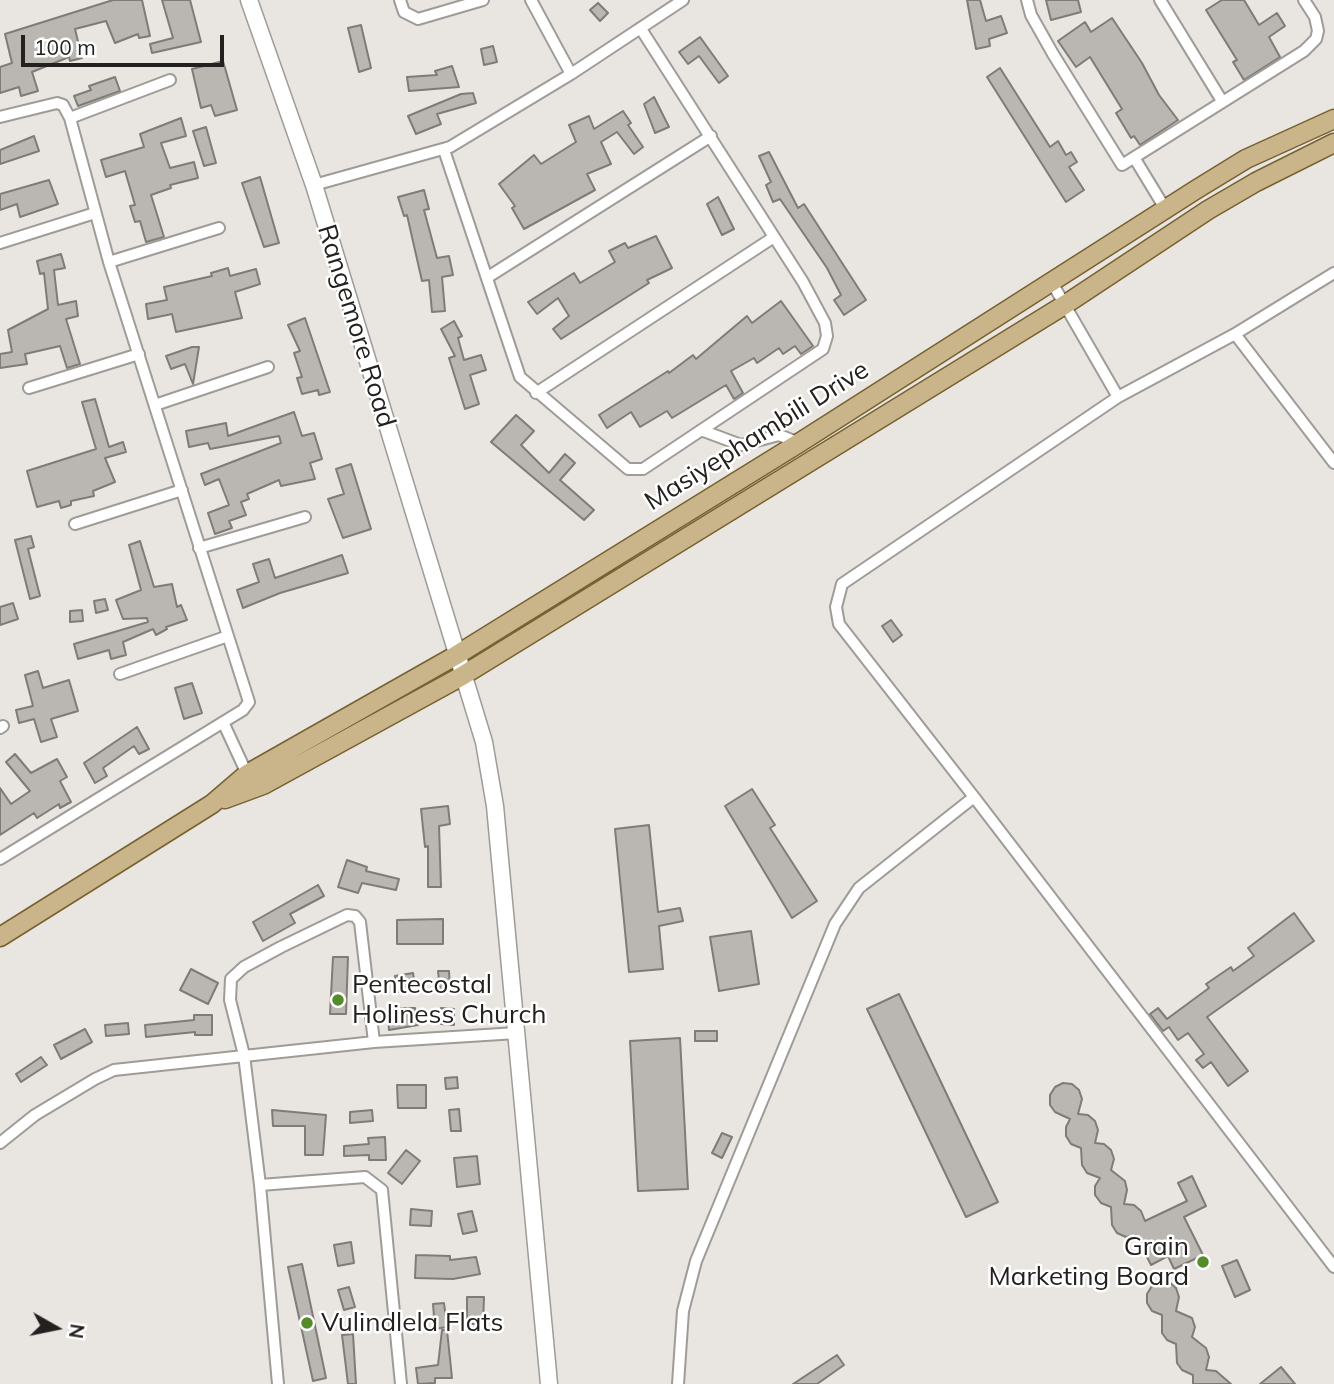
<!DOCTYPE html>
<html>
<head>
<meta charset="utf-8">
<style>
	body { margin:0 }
	#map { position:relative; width:1334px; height:1384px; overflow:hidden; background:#e9e5e0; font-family:Mulish,sans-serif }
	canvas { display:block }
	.north { position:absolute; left:21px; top:1293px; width:70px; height:70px; -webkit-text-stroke:5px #fff; paint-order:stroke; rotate:99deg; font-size:19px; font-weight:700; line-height:28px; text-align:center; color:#22211f }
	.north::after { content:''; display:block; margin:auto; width:24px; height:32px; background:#22211f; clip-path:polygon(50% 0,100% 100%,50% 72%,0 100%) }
	.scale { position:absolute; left:21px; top:35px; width:203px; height:32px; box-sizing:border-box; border:4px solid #22211f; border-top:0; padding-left:9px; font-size:21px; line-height:24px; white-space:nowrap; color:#22211f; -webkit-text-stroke:5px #fff; paint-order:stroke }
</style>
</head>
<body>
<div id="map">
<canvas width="1334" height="1384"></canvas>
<div class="north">N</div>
<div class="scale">100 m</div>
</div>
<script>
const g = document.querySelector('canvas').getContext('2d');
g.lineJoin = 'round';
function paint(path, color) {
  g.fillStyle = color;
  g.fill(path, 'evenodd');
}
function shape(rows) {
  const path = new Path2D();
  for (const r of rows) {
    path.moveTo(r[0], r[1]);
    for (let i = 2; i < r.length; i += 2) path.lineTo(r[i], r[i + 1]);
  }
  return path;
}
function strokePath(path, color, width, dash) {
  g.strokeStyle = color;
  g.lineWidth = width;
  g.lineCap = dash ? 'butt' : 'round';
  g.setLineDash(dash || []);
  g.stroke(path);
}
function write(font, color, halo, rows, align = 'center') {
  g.font = font + ' Mulish,sans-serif';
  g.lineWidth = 5;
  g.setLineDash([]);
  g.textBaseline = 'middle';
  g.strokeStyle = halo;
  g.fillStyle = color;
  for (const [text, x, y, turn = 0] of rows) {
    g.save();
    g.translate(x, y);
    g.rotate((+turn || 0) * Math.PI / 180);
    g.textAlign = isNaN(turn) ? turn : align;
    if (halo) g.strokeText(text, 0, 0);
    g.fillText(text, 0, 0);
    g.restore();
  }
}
const building = shape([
	[113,0,142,0,150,36,139,38,138,34,115,43,106,21,75,29,82,58,70,61,69,57,32,72,38,91,21,96,19,87,0,93,0,67,12,63,5,34,113,0],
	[162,0,190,0,201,42,152,53,150,44,173,38,162,0],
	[967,0,980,0,986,21,1001,16,1007,33,989,39,990,46,976,49,967,0],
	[1046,0,1078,0,1081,12,1051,20,1046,0],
	[1222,0,1244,0,1259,25,1277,13,1285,26,1269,37,1280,57,1244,80,1233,62,1237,60,1206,10,1222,0],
	[598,3,608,13,600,21,590,10,598,3],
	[1112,18,1142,63,1159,95,1178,120,1140,145,1134,136,1131,138,1116,113,1122,109,1090,57,1076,67,1058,41,1085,22,1091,32,1112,18],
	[361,25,371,68,359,72,348,28,361,25],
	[700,37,728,76,719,83,699,56,688,64,679,52,700,37],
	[493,46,497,62,484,65,481,49,493,46],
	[223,61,237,110,215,116,211,105,201,108,192,69,223,61],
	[452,66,459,87,409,91,407,77,437,75,435,71,452,66],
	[1000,68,1050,147,1058,141,1066,155,1071,152,1077,162,1069,167,1084,190,1066,202,987,77,1000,68],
	[115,77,120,91,78,106,74,96,91,90,89,86,115,77],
	[473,93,476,103,437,114,441,124,416,134,408,116,461,94,473,93],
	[654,97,669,127,655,133,644,104,654,97],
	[623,111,631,123,628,125,643,147,634,154,617,132,601,142,611,164,587,174,595,190,524,229,512,208,515,206,499,184,534,155,541,164,576,142,569,125,589,116,594,129,623,111],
	[181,118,186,136,161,143,170,168,194,162,198,178,170,185,171,188,151,195,164,237,146,242,140,221,135,222,130,206,135,205,125,171,106,177,101,160,144,147,140,134,181,118],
	[206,127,216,163,204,166,193,131,206,127],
	[34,136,39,151,0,164,0,150,34,136],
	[769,152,798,208,804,204,866,300,844,315,834,300,841,295,827,268,780,199,773,202,766,185,771,182,759,156,769,152],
	[260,177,279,243,264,247,242,183,260,177],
	[49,180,58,204,20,217,17,204,0,210,0,194,49,180],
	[424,190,429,209,424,210,437,258,449,256,453,275,442,277,445,311,432,312,429,280,422,281,407,215,404,216,398,197,424,190],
	[718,197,734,229,722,235,707,204,718,197],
	[656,236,672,268,647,280,649,283,561,339,553,329,569,316,558,298,537,314,528,302,574,273,580,283,615,262,609,251,625,243,628,248,656,236],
	[61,254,65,268,54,270,58,305,76,301,78,316,66,319,80,364,67,368,60,346,25,354,27,364,0,368,0,354,12,352,8,330,48,309,44,273,40,274,37,261,61,254],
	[228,268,230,276,256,269,260,284,235,292,242,318,176,332,172,314,148,319,146,304,167,300,164,287,212,276,211,273,228,268],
	[781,301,813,346,801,354,795,346,783,354,779,348,757,363,754,358,731,371,743,393,734,399,726,385,672,418,667,411,640,427,631,412,607,428,599,415,668,371,669,373,693,355,696,359,747,316,752,323,781,301],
	[305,318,330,392,319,395,318,390,302,394,297,378,302,377,294,353,300,351,288,325,305,318],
	[454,321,462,336,458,338,464,360,481,355,486,370,470,375,479,404,465,409,449,358,455,356,441,329,454,321],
	[192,347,199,347,193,384,185,364,171,369,166,356,192,347],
	[95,399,109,447,123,442,126,452,105,458,115,482,93,491,94,496,71,501,71,505,61,508,59,501,37,507,27,471,96,449,82,402,95,399],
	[294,412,302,436,314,433,322,459,310,463,315,479,281,486,279,480,247,494,249,499,241,502,246,515,229,521,232,528,215,534,208,513,229,505,219,479,205,485,201,474,281,443,279,436,210,449,208,443,189,447,186,431,226,423,228,436,294,412],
	[516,415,534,431,521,445,549,473,565,454,575,463,560,480,594,510,584,520,491,442,516,415],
	[351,464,371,529,343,538,328,499,344,494,336,469,351,464],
	[31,536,34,547,28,549,40,596,30,599,15,540,31,536],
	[140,541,154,587,172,584,177,607,181,605,187,620,166,627,167,629,156,635,153,629,123,642,126,655,111,659,109,650,78,659,74,644,148,622,147,618,123,619,116,600,141,590,129,545,140,541],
	[342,555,348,573,280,593,243,608,237,590,259,582,253,564,269,559,275,578,342,555],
	[105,599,108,610,96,613,94,601,105,599],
	[13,603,18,619,0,625,0,607,13,603],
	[82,610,83,621,70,622,70,611,82,610],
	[891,620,902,635,893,642,882,626,891,620],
	[38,671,43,688,69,680,78,711,51,719,57,737,41,742,34,719,19,723,16,710,33,706,25,675,38,671],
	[192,683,202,713,184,719,175,688,192,683],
	[137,727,149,749,139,754,134,746,103,768,107,776,95,783,84,763,137,727],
	[15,754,31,773,57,759,67,777,60,781,71,802,60,808,59,804,37,818,34,813,0,835,0,788,11,804,30,791,6,762,15,754],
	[752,789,775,825,770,828,817,901,792,918,725,806,752,789],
	[448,806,450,824,439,826,441,887,428,887,428,846,425,847,421,809,448,806],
	[649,825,658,912,680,908,683,921,659,926,663,969,629,972,615,829,649,825],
	[347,860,367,867,366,871,399,879,396,890,362,883,358,893,338,887,347,860],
	[318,885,324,896,290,914,295,923,263,941,253,922,318,885],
	[1294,913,1314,941,1207,1017,1248,1071,1228,1086,1211,1062,1203,1068,1196,1060,1204,1054,1188,1033,1178,1040,1169,1027,1163,1031,1150,1014,1158,1008,1167,1019,1209,988,1206,984,1231,967,1233,971,1254,956,1248,948,1294,913],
	[443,919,443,944,397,944,397,920,443,919],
	[751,931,759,984,719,991,710,937,751,931],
	[333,957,348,957,346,1014,330,1014,333,957],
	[191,969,218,983,208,1004,180,990,191,969],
	[438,971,449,971,450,989,440,990,438,971],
	[413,973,416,991,398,992,395,976,413,973],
	[899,994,998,1202,966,1217,867,1009,899,994],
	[400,1008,415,1008,418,1025,389,1030,388,1019,402,1017,400,1008],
	[441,1008,454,1009,454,1025,441,1024,441,1008],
	[194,1015,212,1015,212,1035,195,1035,195,1032,146,1037,145,1025,194,1020,194,1015],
	[128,1023,129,1034,106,1036,105,1025,128,1023],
	[85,1029,92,1042,61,1059,54,1045,85,1029],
	[695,1031,717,1031,717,1041,695,1041,695,1031],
	[680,1038,688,1189,638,1191,630,1041,680,1038],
	[41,1057,47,1065,21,1082,16,1074,41,1057],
	[457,1077,458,1088,446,1089,445,1078,457,1077],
	[1063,1083,1072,1084,1079,1090,1082,1099,1078,1114,1088,1115,1095,1121,1098,1130,1095,1143,1104,1144,1111,1150,1114,1159,1111,1170,1125,1181,1127,1190,1124,1204,1134,1205,1141,1211,1145,1221,1187,1201,1178,1183,1192,1176,1206,1206,1184,1217,1203,1255,1174,1269,1168,1256,1151,1265,1136,1235,1126,1237,1117,1233,1112,1225,1111,1207,1101,1203,1095,1195,1095,1186,1100,1178,1087,1173,1082,1165,1081,1148,1071,1144,1066,1136,1066,1127,1070,1119,1055,1112,1050,1105,1050,1095,1055,1087,1063,1083],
	[397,1085,426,1085,426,1108,398,1108,397,1085],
	[459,1109,461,1131,451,1131,449,1110,459,1109],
	[272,1110,326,1115,323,1155,305,1155,305,1126,273,1126,272,1110],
	[372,1110,373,1121,350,1123,350,1112,372,1110],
	[722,1133,732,1137,722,1158,712,1153,722,1133],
	[385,1137,386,1160,369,1160,369,1155,344,1156,344,1146,369,1144,368,1138,385,1137],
	[406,1150,420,1161,402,1184,388,1173,406,1150],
	[477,1156,480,1184,457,1187,454,1158,477,1156],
	[411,1209,432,1211,431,1226,410,1225,411,1209],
	[472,1211,477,1231,463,1234,458,1214,472,1211],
	[351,1242,354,1263,338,1266,334,1245,351,1242],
	[416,1255,450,1256,450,1260,476,1257,480,1274,453,1279,415,1278,416,1255],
	[1237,1260,1250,1290,1235,1297,1222,1266,1237,1260],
	[302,1264,326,1378,313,1381,288,1267,302,1264],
	[1160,1281,1169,1282,1176,1288,1179,1297,1176,1311,1192,1318,1195,1327,1192,1337,1206,1348,1209,1357,1206,1370,1216,1371,1231,1384,1193,1384,1193,1375,1182,1370,1177,1363,1176,1344,1167,1340,1162,1333,1162,1315,1152,1311,1147,1303,1147,1294,1152,1286,1160,1281],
	[349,1287,355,1307,344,1310,338,1290,349,1287],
	[467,1297,484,1297,483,1324,467,1324,467,1297],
	[444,1303,447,1327,435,1329,433,1304,444,1303],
	[442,1330,447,1330,452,1378,435,1378,435,1383,418,1384,416,1368,438,1365,442,1330],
	[353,1334,356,1384,348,1384,342,1335,353,1334],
	[837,1355,844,1365,817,1384,793,1384,837,1355],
	[1281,1367,1295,1384,1260,1384,1281,1367]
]);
const street = shape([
	[400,0,404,12,418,19,483,0],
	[531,0,571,74],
	[1027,0,1031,15,1053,54,1122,165,1304,51,1316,39,1318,31,1315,17,1304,0],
	[1160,0,1222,101],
	[0,117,57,103,63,105,70,118,109,262,249,702,243,710,0,859],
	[70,118,170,80],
	[444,150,520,377,628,469,643,469,823,349,827,336,825,323,803,282,641,29],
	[1135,159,1166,210],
	[314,185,450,147,571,74,683,0],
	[0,243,95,213],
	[109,262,219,228],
	[488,277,711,136],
	[1051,281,1118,397],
	[1235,334,1334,463],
	[29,388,139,354],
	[536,393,774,237],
	[155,405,268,367],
	[701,430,741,445,779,435,799,443],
	[75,524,182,490],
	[199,548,305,517],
	[120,674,228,636],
	[223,722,247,774],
	[0,728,3,726],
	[974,797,1334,1267],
	[0,1143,35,1115,95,1079,114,1070,374,1042,517,1033],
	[260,1185,365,1177,382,1190,401,1384],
	[278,1384,260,1185,244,1055,230,1000,231,979,244,967,281,947,347,915,355,916,360,922,374,1042],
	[678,1384,683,1311,696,1261,835,924,859,888,974,797,839,624,836,607,842,584,1118,397,1235,334,1334,273]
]);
const secondary = shape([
	[249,0,314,185,484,742,495,806,549,1384]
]);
const primary = shape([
	[225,799,263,785,462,676,1066,304,1208,210,1256,182,1334,143],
	[0,937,212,804,247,774,455,656,799,443,1197,189,1246,159,1334,119]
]);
const markers = [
	[338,1000,7,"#538c28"],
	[1203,1262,7,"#538c28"],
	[307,1323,7,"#538c28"]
];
const streetNames = [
	["Rangemore Road",356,326,73],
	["Masiyephambili Drive",757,436,-32]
];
const poiNames = [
	["Pentecostal",352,985],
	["Holiness Church",352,1015],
	["Grain",1189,1247,"right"],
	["Marketing Board",1189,1277,"right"],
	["Vulindlela Flats",321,1323]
];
paint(building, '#bab7b2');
strokePath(building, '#7f7c78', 2);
strokePath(street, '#9f9c98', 14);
strokePath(secondary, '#9f9c98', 19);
strokePath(primary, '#776131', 21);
strokePath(street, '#fff', 10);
strokePath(secondary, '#fff', 16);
strokePath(primary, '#c9b589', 18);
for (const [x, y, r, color] of markers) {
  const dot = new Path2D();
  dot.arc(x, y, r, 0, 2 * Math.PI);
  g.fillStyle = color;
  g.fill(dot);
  strokePath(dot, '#fff', 2.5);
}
write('26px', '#22211f', '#fff', streetNames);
write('26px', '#22211f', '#fff', poiNames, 'left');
</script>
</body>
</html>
